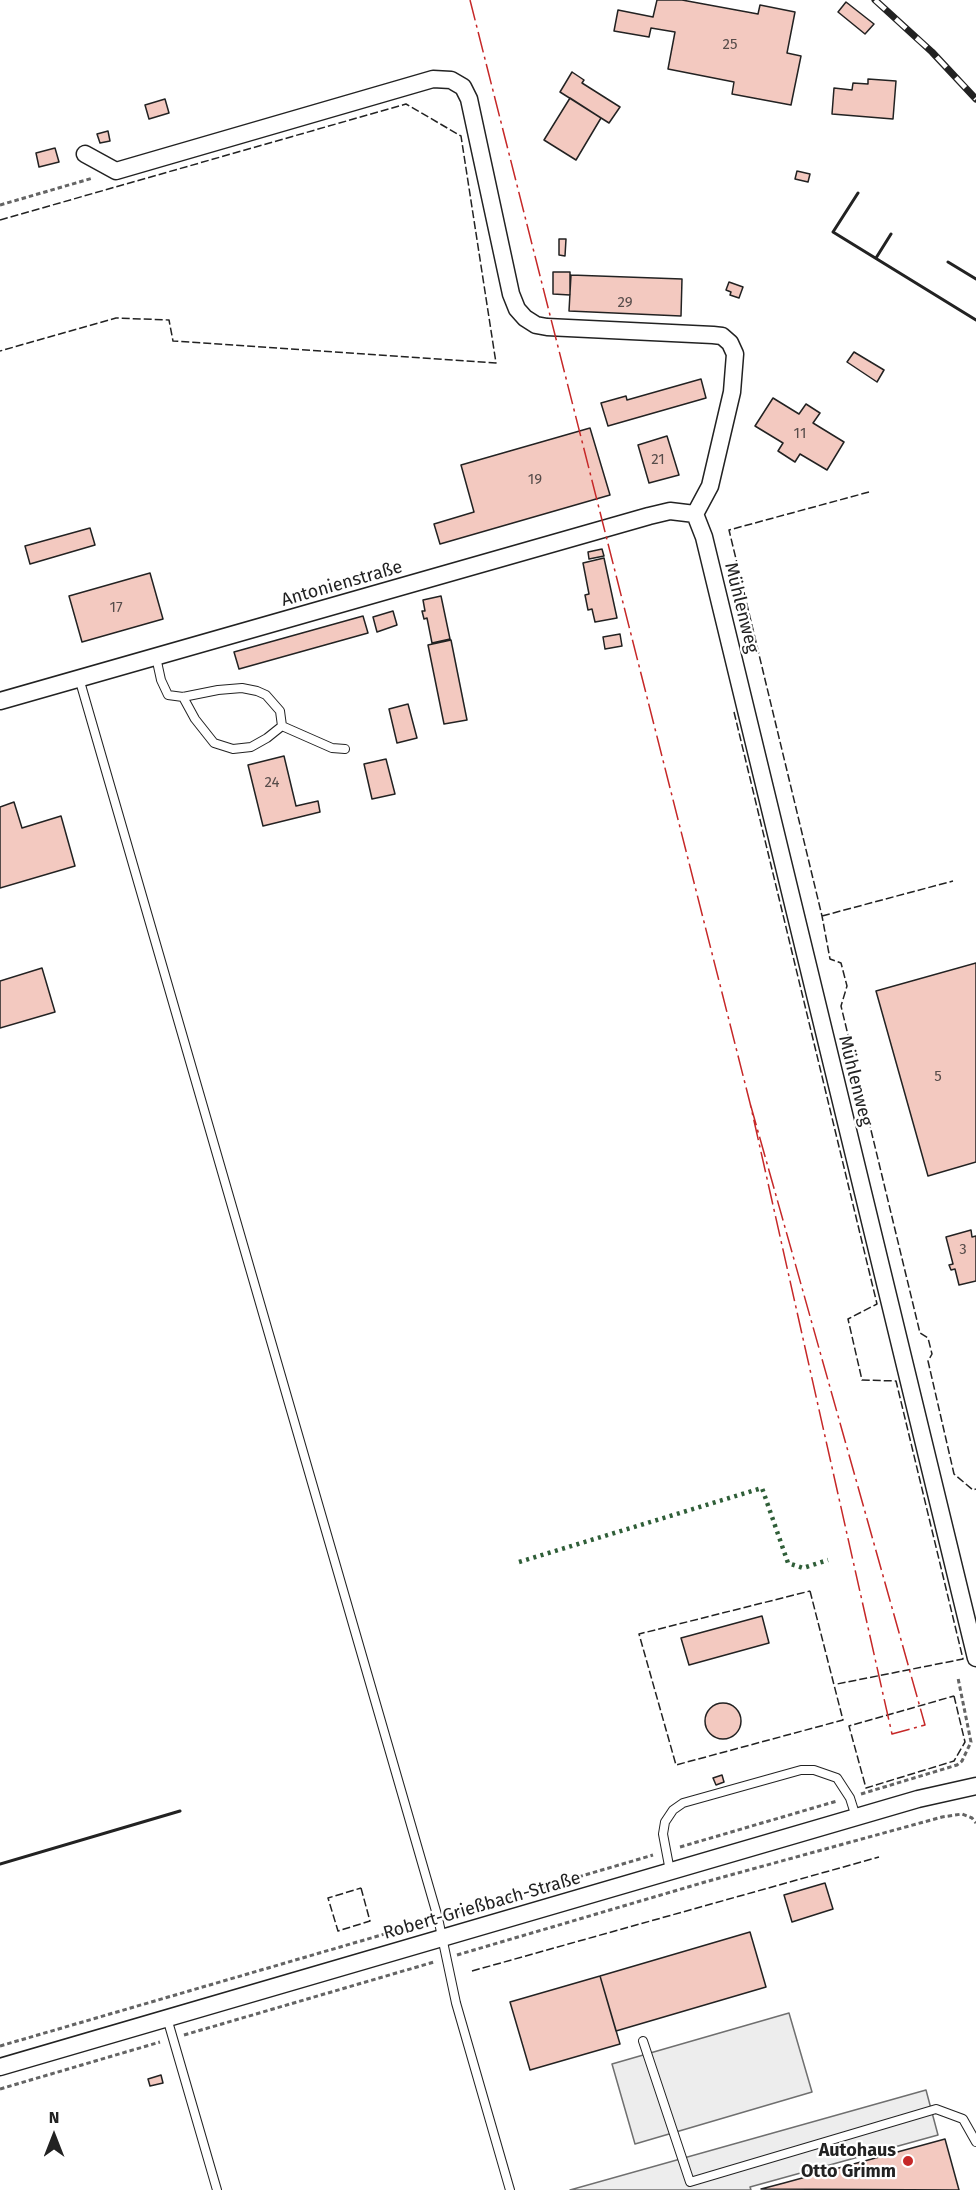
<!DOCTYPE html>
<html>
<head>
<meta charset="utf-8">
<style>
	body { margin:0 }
	#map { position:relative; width:976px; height:2190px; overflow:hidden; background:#fff; font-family:"Fira Sans",sans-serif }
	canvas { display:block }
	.north { position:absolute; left:24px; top:2106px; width:60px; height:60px; -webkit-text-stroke:4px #fff; paint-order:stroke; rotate:0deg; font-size:16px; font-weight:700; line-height:24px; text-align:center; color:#222 }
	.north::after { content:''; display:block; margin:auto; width:21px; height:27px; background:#222; clip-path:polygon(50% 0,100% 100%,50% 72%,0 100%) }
</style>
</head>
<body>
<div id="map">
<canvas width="976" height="2190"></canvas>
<div class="north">N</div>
</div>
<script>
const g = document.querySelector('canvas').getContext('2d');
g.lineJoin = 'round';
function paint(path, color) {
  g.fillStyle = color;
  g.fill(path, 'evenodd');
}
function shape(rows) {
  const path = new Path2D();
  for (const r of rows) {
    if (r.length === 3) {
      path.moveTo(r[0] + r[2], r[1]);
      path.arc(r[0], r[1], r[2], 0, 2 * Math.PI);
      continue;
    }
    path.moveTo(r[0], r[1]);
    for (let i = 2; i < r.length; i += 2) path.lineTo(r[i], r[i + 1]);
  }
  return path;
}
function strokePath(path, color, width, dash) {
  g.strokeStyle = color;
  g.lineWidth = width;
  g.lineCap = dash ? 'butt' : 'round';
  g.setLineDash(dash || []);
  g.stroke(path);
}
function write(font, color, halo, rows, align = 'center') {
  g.font = font + ' "Fira Sans",sans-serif';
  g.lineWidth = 4.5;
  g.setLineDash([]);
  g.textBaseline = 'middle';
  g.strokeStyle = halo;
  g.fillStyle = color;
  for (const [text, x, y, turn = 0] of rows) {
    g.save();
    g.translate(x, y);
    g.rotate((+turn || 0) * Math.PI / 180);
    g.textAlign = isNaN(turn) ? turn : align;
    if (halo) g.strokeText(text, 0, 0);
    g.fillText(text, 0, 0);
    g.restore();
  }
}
const parking = shape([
	[789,2013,812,2092,635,2144,612,2064,789,2013],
	[926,2090,938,2135,750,2187,751,2190,570,2190,926,2090]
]);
const building = shape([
	[657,0,682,0,758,14,760,5,795,12,787,53,801,56,791,105,732,94,734,82,668,69,675,32,651,28,649,37,614,31,618,10,653,17,657,0],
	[846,2,874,24,865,34,838,12,846,2],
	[572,72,584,80,582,83,620,107,609,123,560,92,572,72],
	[868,79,896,81,893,119,832,114,834,88,852,90,853,83,868,84,868,79],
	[570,98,601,118,576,160,544,140,570,98],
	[165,99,169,113,149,119,145,105,165,99],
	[108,131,110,141,100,143,97,134,108,131],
	[55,148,59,162,39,167,36,153,55,148],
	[797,171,810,174,808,182,795,179,797,171],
	[559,239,566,239,565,256,559,255,559,239],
	[553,272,570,272,570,295,553,294,553,272],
	[571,275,682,279,681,316,569,311,571,275],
	[729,282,743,287,739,298,730,295,731,292,726,290,729,282],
	[854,352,884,370,877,382,847,362,854,352],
	[701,379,706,398,608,426,601,403,626,396,627,400,701,379],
	[773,398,799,414,806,404,820,413,813,423,844,442,827,470,800,454,795,462,778,451,783,443,755,426,773,398],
	[590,428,610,495,440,544,434,524,474,512,461,465,590,428],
	[667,436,679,475,649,483,638,445,667,436],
	[90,528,95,545,30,564,25,546,90,528],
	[602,549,604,556,589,559,588,552,602,549],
	[604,558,617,618,595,622,592,609,588,610,585,595,589,594,583,563,604,558],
	[150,573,163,619,82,642,69,596,150,573],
	[441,596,450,639,432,643,427,618,424,619,422,611,425,611,423,600,441,596],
	[393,611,397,625,377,632,373,617,393,611],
	[363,616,368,633,239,669,234,652,363,616],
	[620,634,622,646,605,649,603,637,620,634],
	[451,640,467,720,444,724,428,645,451,640],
	[408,704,417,738,397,743,389,709,408,704],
	[284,756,296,806,318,801,320,812,263,826,248,765,284,756],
	[386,759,395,794,372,799,364,764,386,759],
	[14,802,22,828,61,816,75,866,0,888,0,807,14,802],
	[976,963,976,1162,928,1176,876,991,976,963],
	[42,968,55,1012,0,1028,0,981,42,968],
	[971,1230,972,1237,976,1236,976,1281,959,1285,955,1269,951,1270,949,1265,953,1264,946,1237,971,1230],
	[762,1616,769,1643,689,1665,681,1638,762,1616],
	[723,1721,18],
	[722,1775,724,1782,716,1785,713,1778,722,1775],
	[825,1883,833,1909,792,1922,784,1895,825,1883],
	[750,1932,766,1987,616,2031,600,1976,750,1932],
	[600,1976,620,2044,530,2070,510,2002,600,1976],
	[161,2075,163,2083,150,2086,148,2079,161,2075],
	[945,2139,959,2190,761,2189,784,2183,945,2139]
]);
const path = shape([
	[0,205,93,178],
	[861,1794,957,1765,962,1761,971,1742,958,1678],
	[680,1847,837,1801],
	[449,1915,653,1855],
	[457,1955,705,1882,942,1817,962,1814,972,1818,976,1823],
	[184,2035,434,1962],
	[0,2046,426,1922],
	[0,2089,160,2042]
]);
const lane = shape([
	[156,657,161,680,168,695,183,697,218,690,242,688,257,691,266,695,280,711,282,726,267,738,251,747,233,749,214,743,195,719,183,697],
	[79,678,438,1918,456,2003,510,2190],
	[282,726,332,748,345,749],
	[670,1871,663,1834,665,1822,673,1810,683,1803,801,1770,814,1770,837,1778,850,1798,856,1817],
	[167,2018,217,2190],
	[643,2041,690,2182,936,2109,963,2119,976,2142]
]);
const street = shape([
	[85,154,116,171,433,79,451,80,463,87,469,99,511,294,517,309,525,318,536,325,547,327,713,335,722,336,730,343,735,354,732,392,710,486,695,514],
	[695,514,704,537,976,1658],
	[0,701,649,516,670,511,695,514],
	[0,2067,918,1799,976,1786]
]);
const rail = shape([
	[875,0,932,52,976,99]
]);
const hedge = shape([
	[519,1562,762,1488,788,1563,803,1568,828,1560]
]);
const fence = shape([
	[0,220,406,104,461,136,496,363,173,341,169,320,116,318,0,351],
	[869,492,729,530,822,916,830,959,841,963,847,986,841,1006,920,1333,928,1338,932,1354,928,1361,954,1474,973,1490,976,1489],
	[734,712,877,1304,848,1319,862,1380,896,1381,963,1659,837,1684],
	[822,916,953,881],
	[810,1591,843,1720,676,1765,639,1634,810,1591],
	[954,1696,965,1742,954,1761,866,1788,849,1726,954,1696],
	[361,1888,370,1921,338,1931,328,1898,361,1888],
	[472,1971,879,1857]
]);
const wall = shape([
	[858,193,833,232,976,320],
	[876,258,891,234],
	[948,262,976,279],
	[0,1864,180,1811]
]);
const power = shape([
	[470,0,750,1103,892,1734,925,1725,750,1103]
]);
const markers = [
	[908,2161,6,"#c62828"]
];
const numberNames = [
	["25",730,45],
	["29",625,303],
	["11",800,434],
	["21",658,460],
	["19",535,480],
	["17",116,608],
	["24",272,783],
	["5",938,1077],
	["3",963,1250]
];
const streetNames = [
	["Antonienstraße",342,584,-16],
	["Mühlenweg",741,608,76],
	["Mühlenweg",855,1081,76],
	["Robert-Grießbach-Straße",482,1906,-16]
];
const poiNames = [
	["Autohaus",896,2151],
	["Otto Grimm",896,2172]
];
paint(parking, '#ededed');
strokePath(parking, '#6f6f6f', 1.5);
paint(building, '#f3c9c0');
strokePath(building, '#222', 1.5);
strokePath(lane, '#222', 10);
strokePath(street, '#222', 19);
strokePath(path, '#646464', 3, [4.5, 3]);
strokePath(lane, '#fff', 8);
strokePath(street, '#fff', 16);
strokePath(rail, '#222', 7);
strokePath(rail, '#fff', 4.5, [14]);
strokePath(hedge, '#2f5e38', 4.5, [3, 4.5]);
strokePath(fence, '#222', 1.5, [8, 3]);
strokePath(wall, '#222', 3);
strokePath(power, '#c62828', 1.5, [21, 4.5, 3, 4.5]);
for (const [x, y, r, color] of markers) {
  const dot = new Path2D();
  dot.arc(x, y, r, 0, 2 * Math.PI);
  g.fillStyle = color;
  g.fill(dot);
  strokePath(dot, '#fff', 2);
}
write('15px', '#564c4a', null, numberNames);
write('18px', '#222', '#fff', streetNames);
write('bold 18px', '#222', '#fff', poiNames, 'right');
</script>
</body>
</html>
